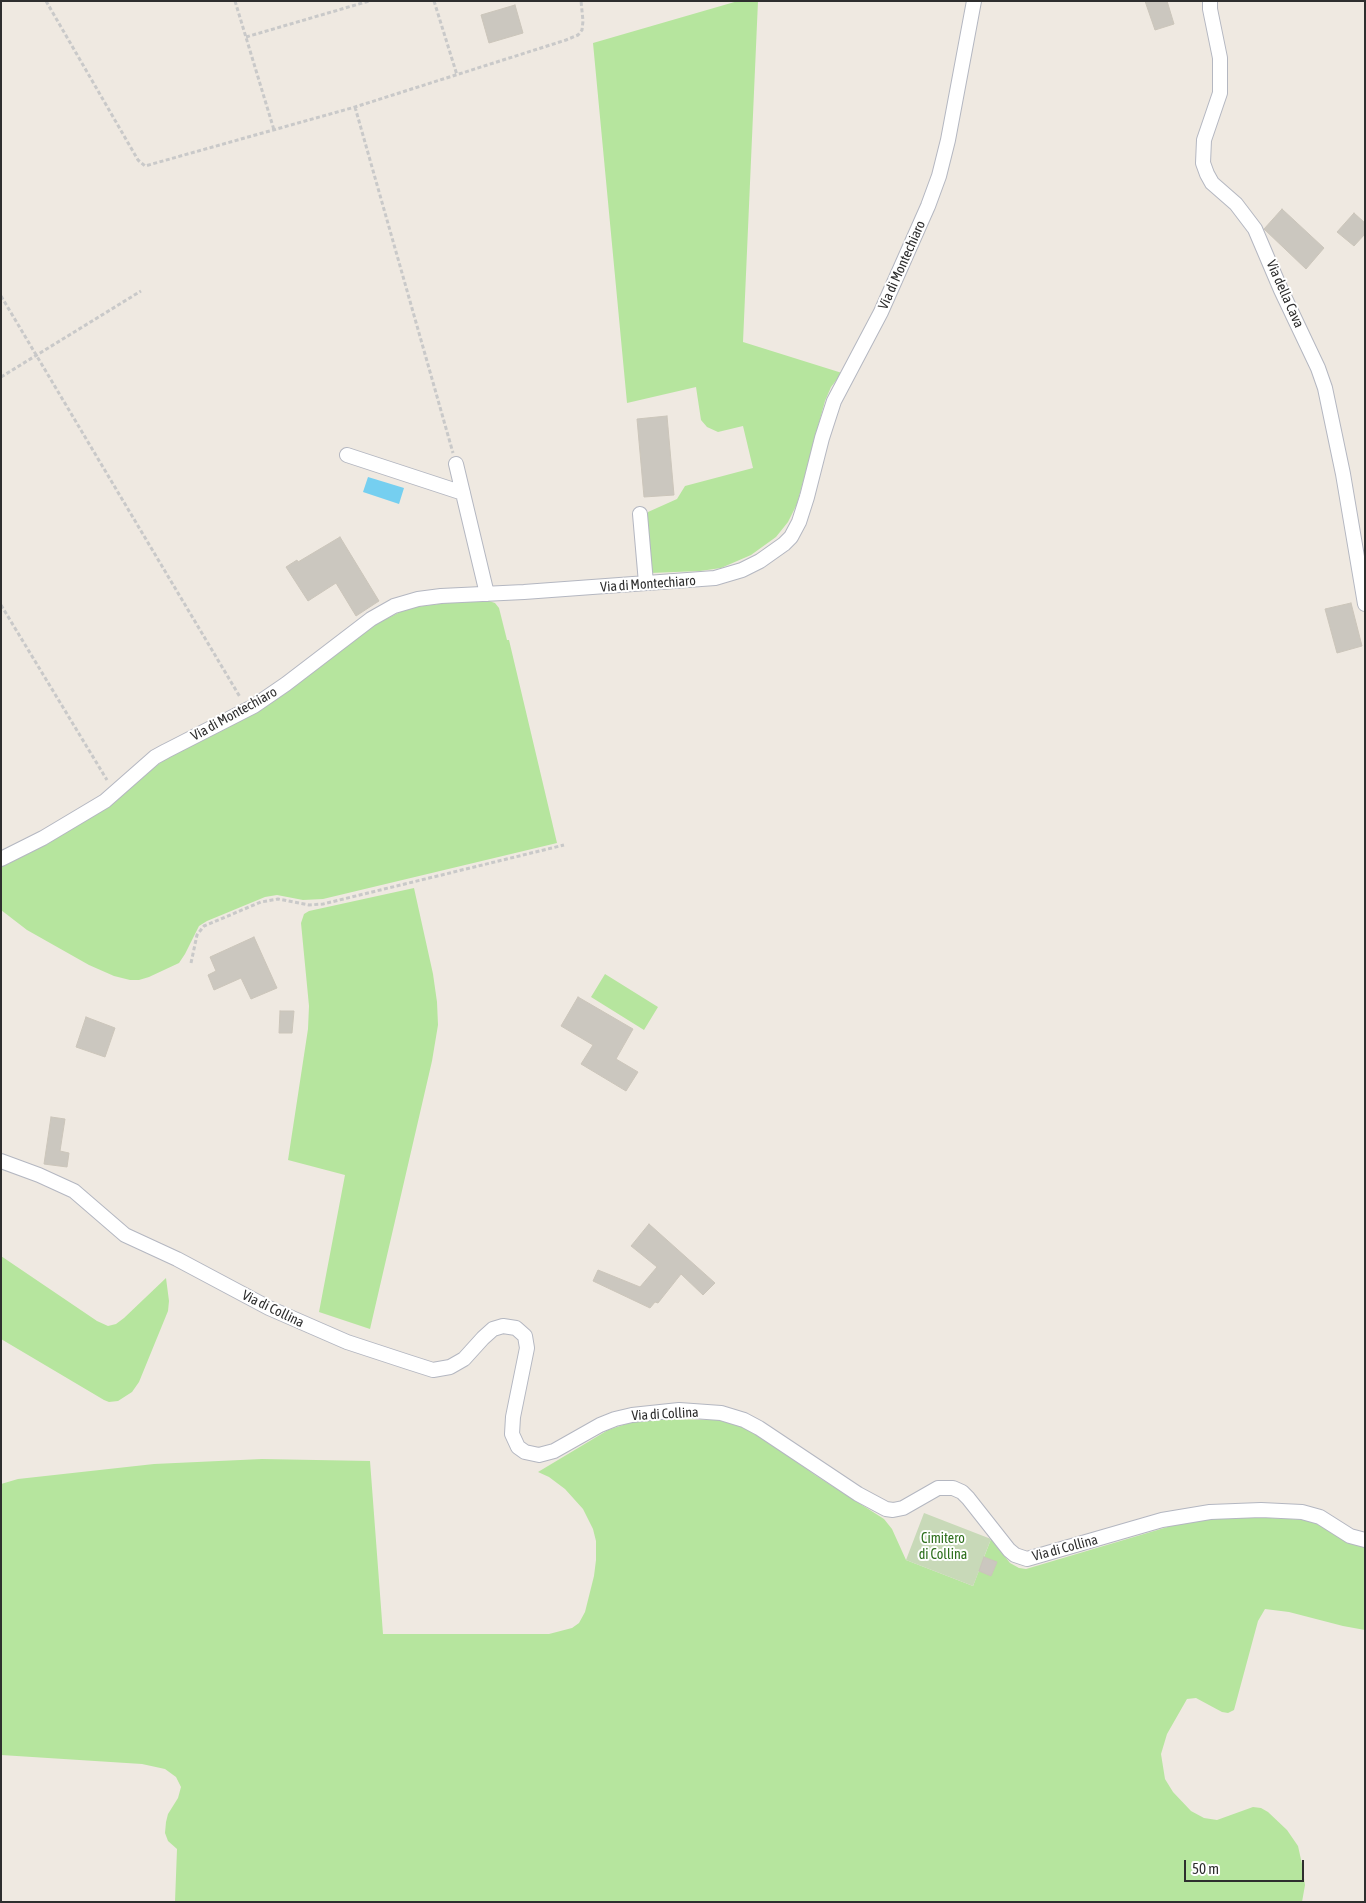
<!DOCTYPE html>
<html>
<head>
<meta charset="utf-8">
<style>
	body { margin:0 }
	#map { position:relative; width:1366px; height:1903px; overflow:hidden; background:#efe9e1; font-family:"Asap Condensed",sans-serif }
	canvas { display:block }
	.frame { position:absolute; inset:0; border:2px solid #2e2e2e; pointer-events:none }
	.scale { position:absolute; left:1184px; top:1860px; width:120px; height:22px; box-sizing:border-box; border:2px solid #2e2e2e; border-top:0; padding-left:6px; font-size:15px; line-height:18px; white-space:nowrap; color:#2e2e2e; -webkit-text-stroke:4px #fff; paint-order:stroke }
</style>
</head>
<body>
<div id="map">
<canvas width="1366" height="1903"></canvas>
<div class="frame"></div>
<div class="scale">50 m</div>
</div>
<script>
const g = document.querySelector('canvas').getContext('2d');
g.lineJoin = 'round';
function paint(path, color) {
  g.fillStyle = color;
  g.fill(path, 'evenodd');
}
function shape(rows) {
  const path = new Path2D();
  for (const r of rows) {
    path.moveTo(r[0], r[1]);
    for (let i = 2; i < r.length; i += 2) path.lineTo(r[i], r[i + 1]);
  }
  return path;
}
function strokePath(path, color, width, dash) {
  g.strokeStyle = color;
  g.lineWidth = width;
  g.lineCap = dash ? 'butt' : 'round';
  g.setLineDash(dash || []);
  g.stroke(path);
}
function write(font, color, halo, rows, align = 'center') {
  g.font = font + ' "Asap Condensed",sans-serif';
  g.lineWidth = 4;
  g.setLineDash([]);
  g.textBaseline = 'middle';
  g.strokeStyle = halo;
  g.fillStyle = color;
  for (const [text, x, y, turn = 0] of rows) {
    g.save();
    g.translate(x, y);
    g.rotate((+turn || 0) * Math.PI / 180);
    g.textAlign = isNaN(turn) ? turn : align;
    if (halo) g.strokeText(text, 0, 0);
    g.fillText(text, 0, 0);
    g.restore();
  }
}
const green = shape([
	[738,1,758,1,743,342,842,373,831,387,825,401,797,504,788,522,776,537,751,555,721,568,700,571,650,573,647,514,648,512,677,499,685,486,753,468,743,426,718,432,707,427,701,420,696,387,627,403,593,43],
	[489,601,495,603,499,608,507,640,509,640,557,843,323,899,303,900,277,895,265,897,207,921,199,926,185,954,179,963,149,977,139,980,130,980,114,976,89,965,27,930,1,910,1,866,90,817,164,760,374,625,408,608,446,603],
	[414,888,433,974,437,1002,438,1025,432,1061,370,1329,319,1312,345,1175,288,1160,308,1029,309,1006,301,923,304,914,309,911],
	[605,974,658,1007,644,1030,591,997],
	[1,1256,97,1321,108,1326,116,1324,124,1318,166,1278,169,1301,168,1311,139,1382,132,1392,118,1401,109,1402,104,1400,1,1339],
	[650,1419,718,1420,743,1427,759,1435,815,1475,884,1519,892,1529,906,1560,973,1586,991,1539,1010,1563,1019,1568,1026,1569,1181,1523,1232,1516,1308,1520,1365,1546,1365,1630,1343,1626,1289,1612,1265,1609,1258,1621,1234,1710,1228,1713,1222,1712,1196,1698,1187,1699,1167,1734,1161,1754,1165,1779,1173,1792,1191,1811,1204,1818,1217,1820,1253,1807,1261,1808,1268,1812,1287,1830,1298,1846,1302,1864,1305,1885,1302,1902,175,1902,177,1849,168,1841,165,1833,166,1822,168,1814,178,1798,181,1787,176,1777,165,1769,142,1764,1,1755,1,1484,18,1479,154,1464,262,1459,370,1461,383,1634,549,1634,572,1628,579,1623,585,1612,594,1576,596,1560,596,1541,593,1529,583,1509,565,1489,549,1477,538,1472,608,1430,629,1423]
]);
const cemetery = shape([
	[924,1513,991,1539,984,1557,997,1562,991,1576,979,1571,973,1586,906,1560]
]);
const water = shape([
	[368,477,404,488,399,504,363,492]
]);
const building = shape([
	[1145,1,1167,1,1174,24,1155,30,1145,1],
	[515,5,523,33,489,43,481,15,515,5],
	[1282,209,1324,248,1306,269,1264,229,1282,209],
	[1354,213,1365,223,1365,234,1354,246,1337,232,1354,213],
	[667,416,674,495,644,497,637,419,667,416],
	[340,537,379,601,356,616,336,583,308,601,286,567,297,560,298,562,340,537],
	[1351,603,1362,646,1337,653,1325,609,1351,603],
	[254,937,277,988,251,999,241,978,214,990,208,975,216,971,210,957,254,937],
	[578,997,633,1029,616,1059,638,1072,626,1091,581,1064,593,1045,561,1026,578,997],
	[280,1011,294,1011,292,1033,279,1033,280,1011],
	[86,1017,115,1028,105,1057,76,1047,86,1017],
	[51,1117,65,1119,60,1151,69,1153,67,1167,44,1164,51,1117],
	[649,1224,715,1283,703,1295,681,1274,658,1303,655,1302,650,1308,593,1281,598,1270,640,1287,657,1267,631,1246,649,1224],
	[984,1557,997,1562,991,1576,979,1571,984,1557]
]);
const path = shape([
	[46,1,138,160,145,166,355,107,566,40,578,35,582,30,583,21,581,1],
	[235,1,274,130],
	[434,1,457,75],
	[246,37,369,1],
	[355,107,453,453],
	[1,296,240,697],
	[1,377,141,291],
	[1,605,107,780],
	[191,963,197,935,204,926,261,902,278,899,309,905,323,904,564,845]
]);
const minor = shape([
	[1210,1,1210,9,1220,58,1220,93,1204,140,1203,163,1207,174,1212,183,1236,204,1255,229,1281,290,1318,368,1325,388,1343,474,1365,604],
	[347,455,463,493],
	[456,464,487,594],
	[640,514,646,583],
	[1,859,43,838,105,801,155,757,166,751,254,706,286,684,371,619,394,606,418,599,441,596,524,592,715,578,742,570,760,561,784,544,791,537,799,522,807,497,822,438,834,401,881,312,928,206,939,176,948,140,974,1],
	[1,1161,39,1175,74,1191,125,1235,177,1259,269,1308,347,1342,408,1362,433,1370,450,1367,464,1359,483,1338,493,1329,503,1326,516,1328,525,1336,527,1348,513,1417,512,1434,518,1447,525,1452,539,1455,554,1451,600,1425,615,1419,632,1415,679,1410,721,1413,744,1420,759,1428,858,1494,886,1509,893,1510,903,1508,938,1488,953,1488,962,1492,968,1498,1009,1550,1015,1555,1027,1559,1162,1520,1210,1512,1261,1510,1302,1512,1320,1517,1350,1536,1365,1540]
]);
const streetNames = [
	["Via di Montechiaro",902,265,-66],
	["Via della Cava",1285,294,66],
	["Via di Montechiaro",648,584,-4],
	["Via di Montechiaro",234,714,-29],
	["Via di Collina",273,1309,26],
	["Via di Collina",665,1414,-3],
	["Via di Collina",1065,1548,-15]
];
const parkNames = [
	["Cimitero",943,1539],
	["di Collina",943,1555]
];
paint(green, '#b6e59e');
paint(cemetery, '#c8d9b8');
paint(water, '#75cff0');
paint(building, '#cbc7bf');
strokePath(building, '#cbc5ba', 1);
strokePath(minor, '#b4b7c1', 16);
strokePath(path, '#c9c9c9', 3, [4, 2.5]);
strokePath(minor, '#fff', 14);
write('14px', '#2e2e2e', '#fff', streetNames);
write('14px', '#2c6e1b', '#fff', parkNames);
</script>
</body>
</html>
